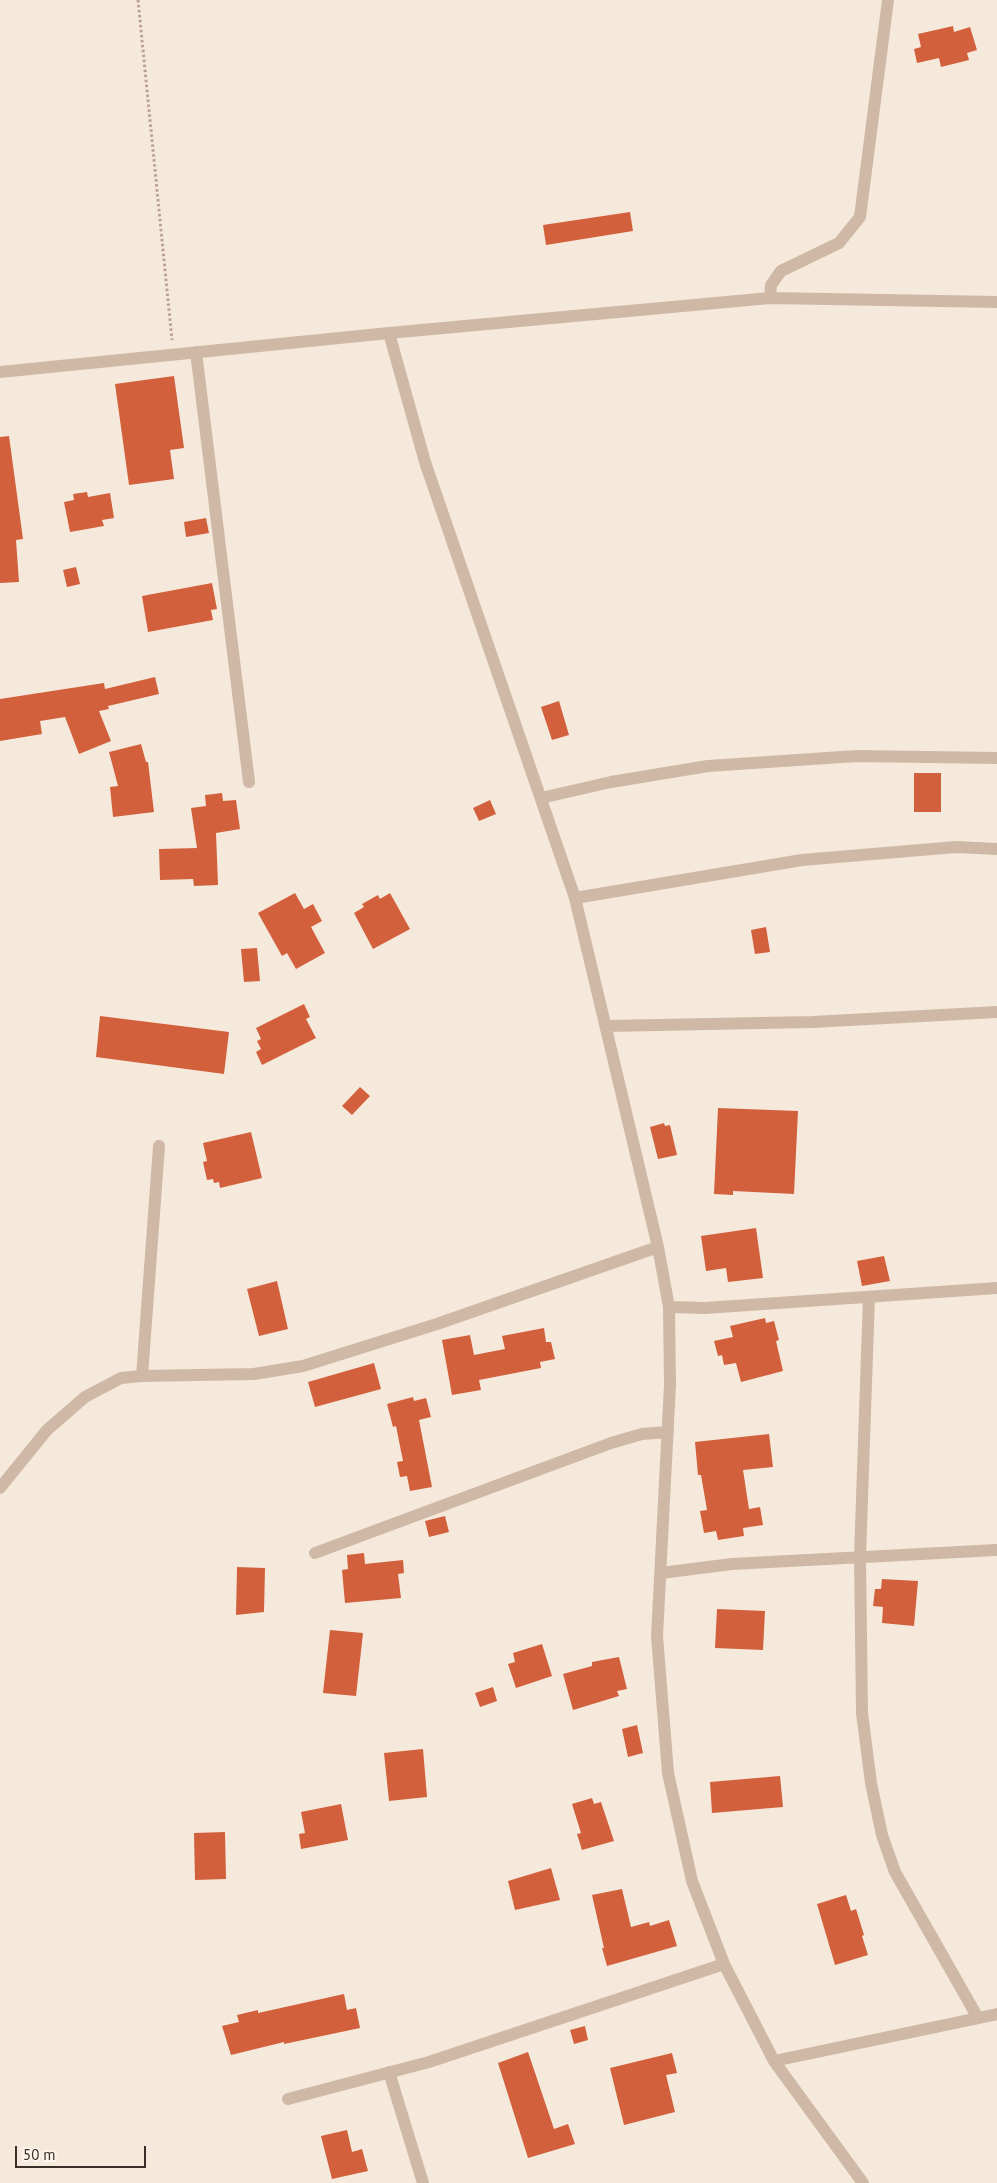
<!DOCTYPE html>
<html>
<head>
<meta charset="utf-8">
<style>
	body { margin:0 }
	#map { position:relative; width:997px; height:2183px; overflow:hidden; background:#f5e9dc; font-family:"PT Sans",sans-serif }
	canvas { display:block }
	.scale { position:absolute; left:15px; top:2146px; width:131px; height:22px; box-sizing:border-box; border:2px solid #3a2e28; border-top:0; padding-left:6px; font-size:15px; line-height:18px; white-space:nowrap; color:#3a2e28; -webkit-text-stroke:4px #fcf3e9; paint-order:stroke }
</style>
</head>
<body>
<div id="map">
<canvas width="997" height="2183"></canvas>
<div class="scale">50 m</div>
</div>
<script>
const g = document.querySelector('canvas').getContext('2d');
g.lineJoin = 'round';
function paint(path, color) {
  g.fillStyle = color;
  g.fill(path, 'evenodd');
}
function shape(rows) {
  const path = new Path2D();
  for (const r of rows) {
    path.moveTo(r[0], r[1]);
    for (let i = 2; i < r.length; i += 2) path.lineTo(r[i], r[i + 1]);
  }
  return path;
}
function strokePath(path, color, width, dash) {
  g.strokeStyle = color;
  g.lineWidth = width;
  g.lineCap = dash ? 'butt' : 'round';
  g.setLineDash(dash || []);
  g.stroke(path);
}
const building = shape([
	[953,26,954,32,970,27,977,50,967,53,969,60,941,67,939,58,917,63,914,49,921,47,918,34],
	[630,212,633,231,546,245,543,225],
	[174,376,184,448,170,450,174,479,129,485,115,384],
	[9,436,23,539,16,540,19,582,0,583,0,437],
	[87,492,88,497,110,493,114,518,102,520,104,526,70,532,64,502,74,500,73,494],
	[206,518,209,533,186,537,184,522],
	[76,567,80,584,67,587,63,570],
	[212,583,217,609,211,610,213,620,148,632,142,596],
	[155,677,159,694,108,706,109,709,99,711,111,741,79,754,65,717,40,721,42,734,0,741,0,699,104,683,105,689],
	[559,701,569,735,552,740,541,707],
	[141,744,146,762,148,762,154,812,113,817,110,787,118,786,109,752],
	[914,773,941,773,941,812,914,812],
	[222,793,223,801,236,800,240,829,216,833,218,885,194,886,193,879,160,880,159,849,197,848,191,808,206,806,205,795],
	[490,800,496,814,479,821,473,808],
	[295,893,304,909,313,904,322,921,311,927,325,953,296,969,287,953,282,956,258,913],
	[390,893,410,929,373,949,354,913,364,907,362,904,378,895,380,899],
	[766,927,770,952,755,954,751,930],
	[257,948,260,981,244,982,241,949],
	[304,1004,310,1017,306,1019,316,1038,262,1065,256,1052,261,1049,257,1041,261,1039,256,1028],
	[100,1016,229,1032,224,1074,96,1057],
	[360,1087,370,1096,352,1115,342,1106],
	[718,1108,798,1111,794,1194,733,1191,733,1195,714,1194],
	[664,1123,665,1126,670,1125,677,1155,658,1159,650,1127],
	[251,1132,262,1178,220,1188,219,1182,214,1183,213,1179,207,1180,203,1162,207,1161,203,1143],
	[756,1228,763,1278,728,1282,726,1268,706,1271,701,1236],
	[884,1256,890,1281,862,1286,857,1261],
	[277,1281,288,1329,259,1336,247,1289],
	[765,1318,766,1323,774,1321,779,1340,776,1341,783,1371,741,1382,736,1363,724,1365,722,1355,718,1356,714,1341,733,1337,730,1326],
	[544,1328,546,1342,551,1342,555,1359,540,1362,541,1368,479,1380,481,1390,452,1395,442,1340,470,1335,474,1355,505,1349,502,1336],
	[374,1363,381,1389,315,1407,308,1382],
	[413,1397,414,1401,426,1398,431,1417,419,1420,432,1487,410,1491,407,1476,400,1477,397,1462,403,1461,396,1426,393,1427,387,1404],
	[769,1434,773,1467,743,1470,749,1509,760,1507,763,1525,743,1528,744,1536,718,1540,716,1531,704,1533,700,1511,707,1510,701,1475,698,1475,695,1442],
	[445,1516,449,1532,429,1537,425,1521],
	[364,1553,365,1564,403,1560,404,1573,398,1574,401,1598,345,1603,342,1570,348,1569,347,1555],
	[237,1567,265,1568,264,1612,236,1615],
	[882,1579,918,1581,914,1626,882,1623,883,1607,873,1606,875,1589,881,1589],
	[717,1609,765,1611,763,1650,715,1648],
	[330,1630,363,1633,356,1696,323,1693],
	[542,1644,552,1676,516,1688,508,1664,515,1662,513,1653],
	[619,1657,627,1689,617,1691,619,1696,573,1710,563,1674,592,1666,592,1662],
	[493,1687,497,1701,480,1707,475,1693],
	[637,1725,643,1753,628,1757,622,1729],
	[423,1749,427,1797,389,1801,384,1753],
	[780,1776,783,1807,712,1813,710,1782],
	[592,1798,594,1804,601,1802,614,1841,582,1850,577,1834,581,1833,572,1804],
	[341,1804,348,1840,301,1849,299,1834,305,1833,301,1812],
	[225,1832,226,1879,195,1880,194,1833],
	[551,1868,560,1900,515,1910,508,1881],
	[622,1889,631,1927,649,1922,650,1926,669,1920,677,1946,607,1966,602,1948,604,1948,592,1895],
	[846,1895,851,1911,856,1909,864,1935,862,1936,868,1955,835,1965,817,1904],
	[344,1994,347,2010,356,2008,360,2028,284,2044,284,2042,231,2055,222,2026,239,2022,237,2015,258,2010,258,2013],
	[585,2026,588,2040,574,2044,570,2030],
	[528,2052,554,2129,568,2124,575,2144,528,2158,498,2063],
	[672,2053,677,2073,666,2075,675,2112,624,2125,610,2068],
	[347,2130,352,2152,362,2149,368,2171,332,2179,321,2136]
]);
const path = shape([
	[138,0,172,340]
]);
const minor = shape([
	[770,298,771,285,781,271,839,243,860,217,888,0],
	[389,333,425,462,575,898,658,1247,669,1307,670,1385,657,1636,668,1773,692,1881,724,1964,774,2061,863,2183],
	[196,352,249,782],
	[0,372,389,333,770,298,997,302],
	[541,798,611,782,708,766,857,756,997,758],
	[575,898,802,860,956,847,997,849],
	[606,1026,812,1022,997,1012],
	[869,1297,860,1556,862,1713,871,1783,882,1835,895,1872,978,2018],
	[669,1307,705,1308,997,1288],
	[142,1376,159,1146],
	[0,1488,47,1430,85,1397,121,1378,142,1376,254,1374,303,1366,437,1324,658,1247],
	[315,1553,611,1443,642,1434,668,1432],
	[661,1573,732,1564,997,1550],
	[774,2061,997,2014],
	[389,2072,423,2183],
	[288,2099,429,2062,724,1964]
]);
paint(building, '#d3603c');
strokePath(path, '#bba290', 3, [2.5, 2.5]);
strokePath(minor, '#cfb9a6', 12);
</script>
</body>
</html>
